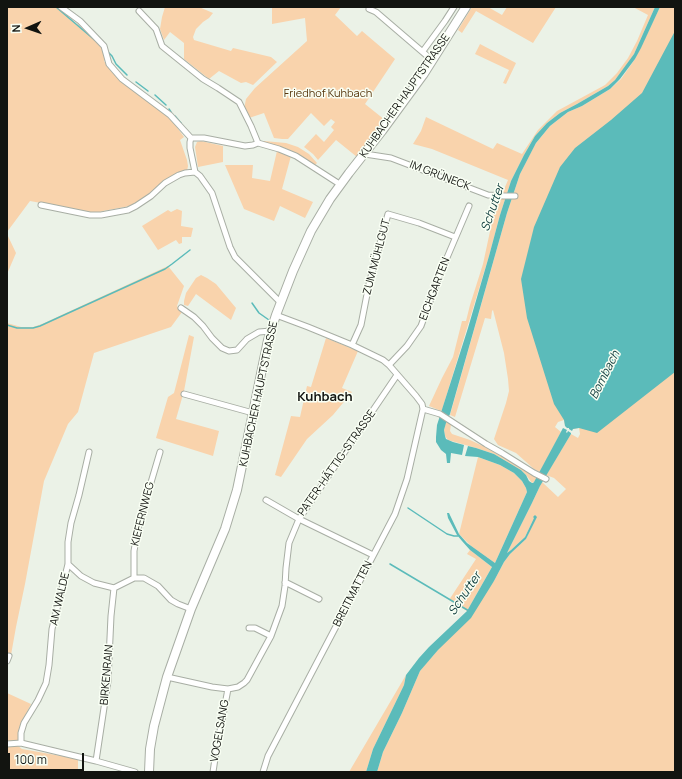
<!DOCTYPE html>
<html>
<head>
<meta charset="utf-8">
<style>
	body { margin:0 }
	#map { position:relative; width:682px; height:779px; overflow:hidden; background:#ebf2e7; font-family:Manrope,sans-serif }
	canvas { display:block }
	.frame { position:absolute; inset:0; border:8px solid #121410; pointer-events:none }
	.north { position:absolute; left:8px; top:8px; width:40px; height:40px; -webkit-text-stroke:3px #f9fff4; paint-order:stroke; rotate:268deg; font-size:11px; font-weight:700; line-height:16px; text-align:center; color:#121410 }
	.north::after { content:''; display:block; margin:auto; width:14px; height:18px; background:#121410; clip-path:polygon(50% 0,100% 100%,50% 72%,0 100%) }
	.scale { position:absolute; left:8px; top:753px; width:76px; height:18px; box-sizing:border-box; border:2px solid #121410; border-top:0; padding-left:5px; font-size:12px; line-height:14px; white-space:nowrap; color:#121410; -webkit-text-stroke:3px #f9fff4; paint-order:stroke }
</style>
</head>
<body>
<div id="map">
<canvas width="682" height="779"></canvas>
<div class="frame"></div>
<div class="north">N</div>
<div class="scale">100 m</div>
</div>
<script>
const g = document.querySelector('canvas').getContext('2d');
g.lineJoin = 'round';
function paint(path, color) {
  g.fillStyle = color;
  g.fill(path, 'evenodd');
}
function shape(rows) {
  const path = new Path2D();
  for (const r of rows) {
    path.moveTo(r[0], r[1]);
    for (let i = 2; i < r.length; i += 2) path.lineTo(r[i], r[i + 1]);
  }
  return path;
}
function strokePath(path, color, width, dash) {
  g.strokeStyle = color;
  g.lineWidth = width;
  g.lineCap = dash ? 'butt' : 'round';
  g.setLineDash(dash || []);
  g.stroke(path);
}
function write(font, color, halo, rows, align = 'center') {
  g.font = font + ' Manrope,sans-serif';
  g.lineWidth = 3;
  g.setLineDash([]);
  g.textBaseline = 'middle';
  g.strokeStyle = halo;
  g.fillStyle = color;
  for (const [text, x, y, turn = 0] of rows) {
    g.save();
    g.translate(x, y);
    g.rotate((+turn || 0) * Math.PI / 180);
    g.textAlign = isNaN(turn) ? turn : align;
    if (halo) g.strokeText(text, 0, 0);
    g.fillText(text, 0, 0);
    g.restore();
  }
}
const green = shape([
	[7,7,57,7,84,30,102,47,106,59,104,61,113,73,163,112,171,119,184,137,180,140,187,160,188,166,187,171,165,182,138,203,130,206,103,211,96,213,30,201,7,232],
	[165,7,199,7,213,13,209,18,203,22,196,29,193,37,194,40,231,51,233,48,271,57,277,62,253,85,246,82,241,83,219,71,209,79,184,59,184,43,170,32,164,40,160,29,162,17],
	[272,7,341,7,335,15,357,36,362,31,395,59,365,104,385,120,357,157,336,140,318,160,313,154,304,147,316,134,324,142,334,130,331,127,335,122,331,119,324,126,311,113,288,139,282,139,274,138,264,113,249,118,244,109,246,99,255,88,307,41,305,18,272,24],
	[472,7,488,7,502,15,507,7,556,7,533,43,476,11,462,33,458,30],
	[633,7,655,7,634,54,621,73,615,80,608,86,577,104,560,113,547,123,535,136,524,155,511,181,500,215,489,256,442,410,441,411,429,406,442,378,453,357,462,321,466,321,470,305,483,264,498,194,502,194,508,180,432,149,413,144,421,131,426,117,493,149,497,143,522,154,538,130,557,111,605,85,617,73,628,58,637,41,648,15],
	[660,7,675,7,675,772,377,772,383,752,402,713,420,671,426,663,431,658,494,581,504,562,510,554,526,539,534,518,525,537,511,550,507,553,532,503,540,486,542,482,558,497,566,489,554,478,546,475,571,434,578,438,580,434,579,428,573,429,565,425,564,420,558,422,555,427,561,432,540,472,534,469,516,453,498,445,494,439,506,403,509,391,508,379,504,353,493,310,492,311,491,319,485,318,455,417,450,415,507,213,520,174,527,160,536,143,550,126,568,112,582,106,610,89,621,79,635,59],
	[480,44,516,63,506,84,503,83,509,70,475,54],
	[201,141,223,146,223,162,198,167,195,147,197,142],
	[264,141,286,143,298,147,309,154,317,163,315,165,292,152,285,148,264,143],
	[277,151,291,156,282,189,313,202,305,218,280,206,274,221,244,209,225,165,253,165,252,178,270,181],
	[177,209,182,211,181,226,193,228,191,237,182,237,182,243,179,244,176,240,158,250,142,226,168,210,171,212],
	[7,234,16,253,7,274],
	[168,266,184,286,177,306,182,312,171,327,94,353,78,412,68,424,44,481,25,584,16,627,11,655,7,666,7,323,21,327,33,327,42,324],
	[201,275,207,278,216,284,236,308,231,320,196,294,188,306,184,305,184,301,186,293,196,278],
	[189,335,194,337,184,391,176,419,219,431,213,456,156,438,168,397,174,393],
	[326,338,358,351,342,388,352,392,333,415,307,439,281,477,275,475,291,416,300,417,307,386,311,387],
	[446,422,451,424,450,431,452,434,470,440,485,447,507,459,537,478,534,482,532,483,526,475,521,470,494,454,476,448,448,440,445,436,444,430],
	[478,457,500,465,514,473,522,481,526,488,527,492,495,563,471,546,459,534],
	[470,550,492,567,467,611,449,600,476,559,467,554],
	[406,675,404,685,373,749,366,772,349,772],
	[7,693,31,704,19,728,18,746,22,749,78,759,78,772,7,772]
]);
const water = shape([
	[655,7,660,7,641,48,635,59,620,79,610,89,582,106,568,112,550,126,536,143,520,174,507,213,450,414,446,423,444,430,445,436,446,439,453,442,464,445,462,455,451,453,450,463,447,463,446,454,441,450,436,442,436,437,437,425,468,328,489,256,500,215,511,181,524,155,535,136,547,123,560,113,577,104,608,86,615,80,634,54],
	[675,31,675,372,597,433,579,428,573,429,572,431,569,429,569,428,567,428,565,426,564,420,554,404,527,318,521,279,534,227,560,167,575,148,611,120,642,93],
	[563,428,567,430,566,432,567,433,568,431,571,433,571,434,540,486,532,503,507,553,511,550,525,537,534,518,533,517,535,515,537,517,526,539,510,554,504,562,494,581,471,618,438,650,420,671,402,713,383,752,377,772,366,772,373,749,404,685,406,675,419,658,429,647,467,611,492,567,470,550,462,541,457,535,448,518,447,513,449,513,459,534,467,543,495,563,527,492,526,488,522,481,514,473,500,465,478,457,465,456,468,446,476,448,494,454,521,470,526,475,529,481,532,483,533,483,534,482]
]);
const stream = shape([
	[56,7,97,42],
	[107,51,112,56,116,64,127,75],
	[136,82,148,91],
	[155,95,166,105],
	[169,109,171,112],
	[175,116,181,123],
	[252,303,259,313,269,320],
	[7,325,17,328,33,328,40,326,64,315,165,269,172,264,190,250],
	[408,508,447,534,454,536,458,536],
	[390,564,469,611]
]);
const street = shape([
	[61,7,80,21,104,46,109,64,122,79,170,115,191,138,190,142,190,148,195,172,200,176,212,193,230,247,235,257,281,303],
	[369,9,376,12,432,60],
	[139,11,156,29,162,46,203,79,218,88,239,102,251,126,258,143],
	[423,51,445,21,454,7],
	[191,138,204,138,245,146,253,145,258,143,279,149,296,156,341,185],
	[365,154,391,158,488,195,504,196,515,196],
	[41,205,90,215,101,215,128,210,136,206,151,196,165,183,179,175,185,173,195,172],
	[181,308,194,317,203,326,212,338,222,348,229,351,237,350,247,339,259,332,271,331],
	[276,315,308,327,352,345,383,360,389,365,416,396,422,404,423,409],
	[352,345,361,325,369,284,388,214,419,223,455,237],
	[389,365,407,346,421,326,440,274,469,206],
	[184,394,253,413],
	[423,409,440,414,486,444,502,453,534,473,546,479],
	[266,500,299,519,373,555],
	[68,564,81,576,94,583,114,588,134,578,144,578,158,586,171,600,178,604,191,609],
	[134,578,134,551,139,523,160,452],
	[285,582,319,599],
	[249,628,255,628,271,636],
	[7,661,9,656],
	[167,677,212,687,228,689,238,687,244,683,247,680,271,636,282,606,285,586,286,568,289,543,299,519,397,375],
	[21,743,21,733,24,723,38,700,46,683,49,665,52,629,68,564,68,542,71,523,79,495,89,452],
	[7,744,21,743,96,761,135,772],
	[96,761,108,681,111,616,114,588],
	[213,772,216,752,228,689],
	[263,772,268,756,395,514,407,479,423,409]
]);
const primary = shape([
	[149,772,150,749,154,726,167,677,191,609,225,529,237,490,268,340,276,315,293,271,311,231,330,199,349,173,382,131,423,75,466,7]
]);
const parkNames = [
	["Friedhof Kuhbach",328,94]
];
const streetNames = [
	["KUHBACHER HAUPTSTRASSE",405,96,-55],
	["IM GRÜNECK",440,176,21],
	["ZUM MÜHLGUT",377,257,-75],
	["EICHGARTEN",435,289,-69],
	["KUHBACHER HAUPTSTRASSE",259,394,-78],
	["PATER-HÄTTIG-STRASSE",337,463,-55],
	["KIEFERNWEG",143,514,-76],
	["BREITMATTEN",353,594,-63],
	["AM WALDE",60,599,-77],
	["BIRKENRAIN",107,675,-85],
	["VOGELSANG",220,731,-80]
];
const waterNames = [
	["Schutter",493,208,-71],
	["Bombach",605,375,-63],
	["Schutter",465,594,-56]
];
const quarterNames = [
	["Kuhbach",325,397]
];
paint(green, '#f9d3ac');
paint(water, '#5bbbba');
strokePath(stream, '#5bbbba', 1.5);
strokePath(street, '#a8aea4', 7);
strokePath(primary, '#a8aea4', 10);
strokePath(street, '#fff', 5);
strokePath(primary, '#fff', 8);
write('11px', '#57360c', '#f9fff4', parkNames);
write('11px', '#121410', '#f9fff4', streetNames);
write('italic 12px', '#123f3f', '#f9fff4', waterNames);
write('bold 13px', '#121410', '#f9fff4', quarterNames);
</script>
</body>
</html>
